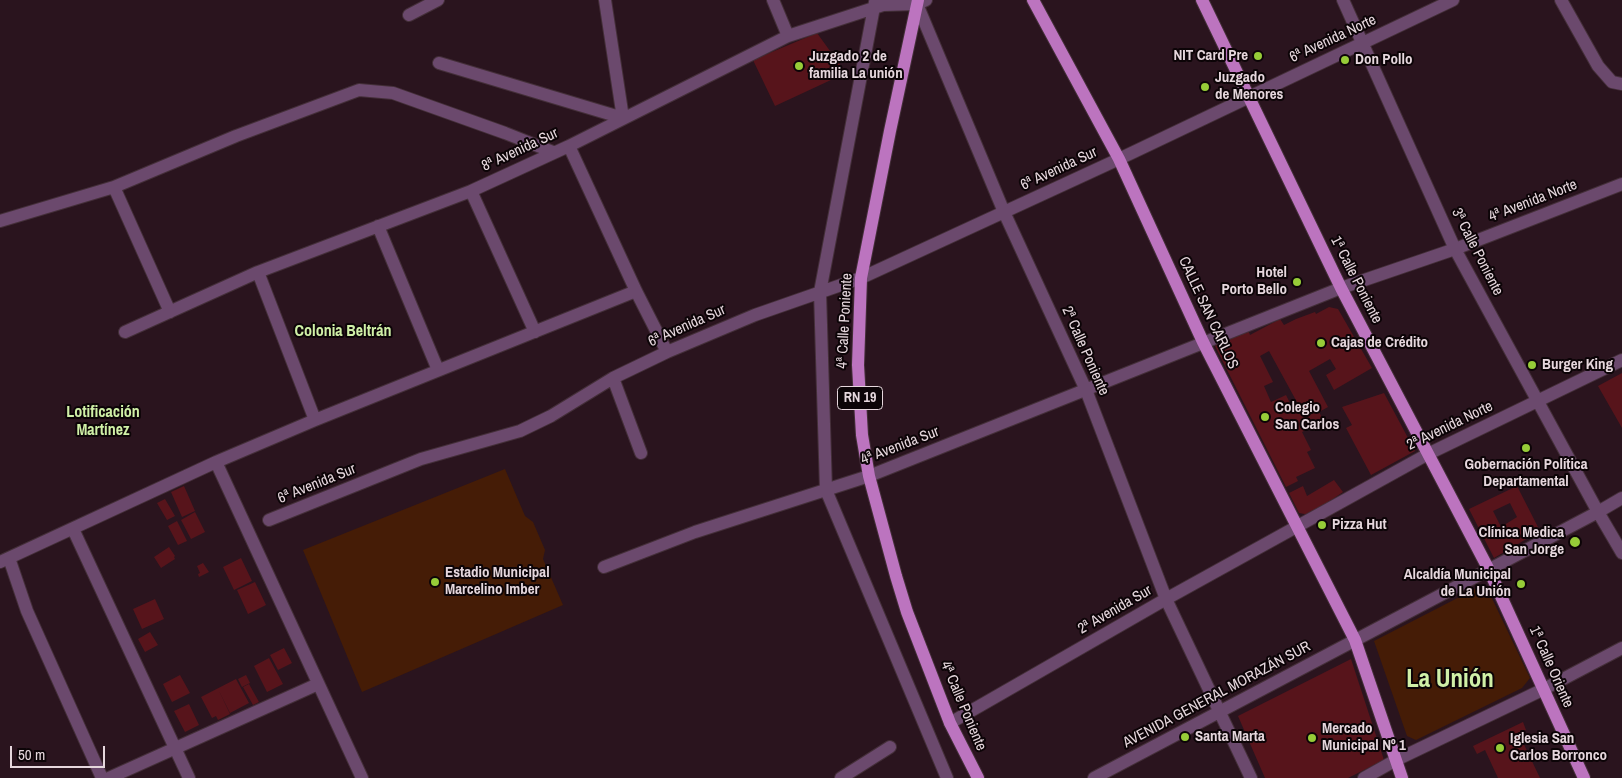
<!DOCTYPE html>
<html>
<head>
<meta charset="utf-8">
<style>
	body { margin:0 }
	#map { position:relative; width:1622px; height:778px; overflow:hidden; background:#2a141e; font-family:"Archivo Narrow",sans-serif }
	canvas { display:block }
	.scale { position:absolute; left:10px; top:746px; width:95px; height:22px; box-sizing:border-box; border:2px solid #e6d7dd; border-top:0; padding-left:6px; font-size:15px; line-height:18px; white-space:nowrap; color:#e6d7dd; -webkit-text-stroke:4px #0c0407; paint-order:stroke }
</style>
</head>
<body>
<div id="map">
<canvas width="1622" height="778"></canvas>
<div class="scale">50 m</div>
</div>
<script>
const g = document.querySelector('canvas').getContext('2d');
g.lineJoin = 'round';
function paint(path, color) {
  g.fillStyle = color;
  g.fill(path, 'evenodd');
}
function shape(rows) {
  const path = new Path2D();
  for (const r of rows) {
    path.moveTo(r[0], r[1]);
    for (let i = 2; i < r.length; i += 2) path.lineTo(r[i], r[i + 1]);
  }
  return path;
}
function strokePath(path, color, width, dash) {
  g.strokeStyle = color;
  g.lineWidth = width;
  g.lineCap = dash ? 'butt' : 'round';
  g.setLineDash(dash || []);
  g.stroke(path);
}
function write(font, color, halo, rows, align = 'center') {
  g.font = font + ' "Archivo Narrow",sans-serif';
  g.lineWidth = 4;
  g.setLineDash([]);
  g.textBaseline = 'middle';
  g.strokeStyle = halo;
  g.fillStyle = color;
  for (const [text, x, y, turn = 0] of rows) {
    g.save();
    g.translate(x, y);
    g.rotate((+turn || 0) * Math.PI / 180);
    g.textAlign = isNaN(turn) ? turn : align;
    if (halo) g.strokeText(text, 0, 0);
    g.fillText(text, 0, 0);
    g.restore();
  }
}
const green = shape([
	[505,469,525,516,533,522,545,550,543,559,563,605,362,692,303,550],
	[1477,588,1487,588,1530,678,1522,688,1416,740,1407,736,1374,641]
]);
const building = shape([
	[817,33,846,73,775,106,753,60],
	[1329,307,1338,309,1372,368,1334,390,1326,375,1336,369,1330,359,1309,371,1328,407,1319,412,1324,421,1302,432,1311,450,1307,452,1315,468,1296,477,1298,481,1286,487,1215,346,1248,330,1250,335,1280,319,1284,325,1296,319,1315,312,1316,314],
	[1269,351,1298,404,1292,407,1286,395,1271,402,1264,386,1273,382,1260,356],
	[1622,373,1622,428,1598,386],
	[1384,393,1415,451,1371,475,1346,428,1352,425,1342,407],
	[1334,480,1343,492,1310,515,1299,513,1289,493,1303,486,1307,496],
	[184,486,195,511,182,517,171,492],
	[1517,486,1540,531,1494,558,1469,509],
	[1510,503,1517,517,1501,527,1493,511],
	[165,499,175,516,167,520,157,503],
	[195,512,205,532,191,539,181,520],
	[177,521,187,541,178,545,168,526],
	[169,547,175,556,174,557,175,559,161,568,154,557],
	[241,558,252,581,234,590,223,567],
	[203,563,209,572,199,577,198,574,200,573,197,566],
	[255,582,266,605,248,614,237,590],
	[155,599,164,619,142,629,133,609],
	[150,632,158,645,145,652,138,639],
	[284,648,292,663,278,670,270,655],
	[269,658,283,684,267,692,254,666],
	[1351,659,1384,760,1348,778,1265,778,1238,716],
	[180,675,190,693,172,702,163,684],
	[246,675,250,683,242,687,238,679],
	[236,679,249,703,230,713,219,691,230,714,218,720,216,716,212,718,201,697],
	[249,684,259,702,253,705,243,687],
	[189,704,199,725,185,732,174,711],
	[1523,722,1526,730,1519,734,1540,778,1498,778,1485,750,1477,754,1473,746]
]);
const minor = shape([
	[773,0,788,36],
	[1343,0,1455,249,1598,512,1622,553],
	[1561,0,1598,66,1612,82,1622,84],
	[875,2,820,292,826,490,947,778],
	[917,4,1004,212,1086,390,1166,599,1251,778],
	[409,15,438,0],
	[439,63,623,118,605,0],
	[569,146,636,291,667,352],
	[114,187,170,312],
	[471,191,535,332],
	[0,221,114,187,236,136,359,90,393,93,505,133,553,152],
	[378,226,438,370],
	[258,272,315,420],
	[125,332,258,272,471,191,569,146,788,36,883,5,917,4,926,0],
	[613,378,641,453],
	[216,462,362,778],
	[269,520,421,459,520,431,551,416,613,378,667,352,755,315,861,278,1119,159,1453,0],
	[73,529,189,778],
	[9,558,27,611,102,778],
	[0,562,216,462,315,420,636,291],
	[604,567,695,532,869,476,1341,288,1455,249,1622,184],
	[950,723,1166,599,1428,454,1622,360],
	[109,778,318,684],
	[841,778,890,747],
	[1094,778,1598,512,1622,498],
	[1364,778,1396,760,1544,689,1622,648]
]);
const major = shape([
	[918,0,890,131,861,278,858,365,862,435,869,476,896,576,907,612,950,723,978,778],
	[1033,0,1119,159,1203,342,1355,640,1402,778],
	[1202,0,1341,288,1489,570,1584,778]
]);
const markers = [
	[1258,56,5,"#97cc38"],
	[1345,60,5,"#97cc38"],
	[799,66,5,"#97cc38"],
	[1205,87,5,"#97cc38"],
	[1297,282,5,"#97cc38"],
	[1321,343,5,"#97cc38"],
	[1532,365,5,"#97cc38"],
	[1265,417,5,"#97cc38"],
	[1526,448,5,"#97cc38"],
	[1322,525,5,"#97cc38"],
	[1575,542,6,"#97cc38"],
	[435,582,5,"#97cc38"],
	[1521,584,5,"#97cc38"],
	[1185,737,5,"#97cc38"],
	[1312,738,5,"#97cc38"],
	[1500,748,5,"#97cc38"]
];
const shields = [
	[860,398,45]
];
const shieldNames = [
	["RN 19",860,398]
];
const streetNames = [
	["6ª Avenida Norte",1333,39,-25],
	["8ª Avenida Sur",520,150,-25],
	["6ª Avenida Sur",1059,169,-25],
	["4ª Avenida Norte",1533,201,-21],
	["3ª Calle Poniente",1477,252,63],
	["1ª Calle Poniente",1356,280,63],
	["CALLE SAN CARLOS",1208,313,65],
	["4ª Calle Poniente",845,321,-87],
	["6ª Avenida Sur",687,326,-24],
	["2ª Calle Poniente",1085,351,66],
	["2ª Avenida Norte",1450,426,-26],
	["4ª Avenida Sur",900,446,-21],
	["6ª Avenida Sur",317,484,-22],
	["2ª Avenida Sur",1115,610,-30],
	["1ª Calle Oriente",1551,667,66],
	["AVENIDA GENERAL MORAZÁN SUR",1217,695,-28],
	["4ª Calle Poniente",963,706,67]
];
const poiNames = [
	["NIT Card Pre",1248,56,"right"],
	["Juzgado 2 de",809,57],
	["familia La unión",809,74],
	["Don Pollo",1355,60],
	["Juzgado",1215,78],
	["de Menores",1215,95],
	["Hotel",1287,273,"right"],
	["Porto Bello",1287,290,"right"],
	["Cajas de Crédito",1331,343],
	["Burger King",1542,365],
	["Colegio",1275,408],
	["San Carlos",1275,425],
	["Gobernación Política",1526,465,"center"],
	["Departamental",1526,482,"center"],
	["Pizza Hut",1332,525],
	["Clínica Medica",1564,533,"right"],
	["San Jorge",1564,550,"right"],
	["Estadio Municipal",445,573],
	["Marcelino Imber",445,590],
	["Alcaldía Municipal",1511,575,"right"],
	["de La Unión",1511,592,"right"],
	["Mercado",1322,729],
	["Municipal Nº 1",1322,746],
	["Santa Marta",1195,737],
	["Iglesia San",1510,739],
	["Carlos Borronco",1510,756]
];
const neighbourhoodNames = [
	["Colonia Beltrán",343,332],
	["Lotificación",103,413],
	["Martínez",103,431]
];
const townNames = [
	["La Unión",1450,680]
];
paint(green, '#451c06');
paint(building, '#57141b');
strokePath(minor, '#442f39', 14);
strokePath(major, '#442f39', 14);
strokePath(minor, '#6b496d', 12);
strokePath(major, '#bc74bf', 12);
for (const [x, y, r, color] of markers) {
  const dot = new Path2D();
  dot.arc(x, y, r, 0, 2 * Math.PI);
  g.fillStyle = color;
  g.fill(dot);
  strokePath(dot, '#0c0407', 2);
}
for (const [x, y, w] of shields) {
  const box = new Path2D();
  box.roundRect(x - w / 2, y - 11.5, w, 23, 4);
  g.fillStyle = '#0c0407';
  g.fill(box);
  strokePath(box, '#e6d7dd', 1);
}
write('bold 14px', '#e6d7dd', null, shieldNames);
write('15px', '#e6d7dd', '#0c0407', streetNames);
write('bold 15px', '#e6d7dd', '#0c0407', poiNames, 'left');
write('bold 16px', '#d0f0a7', '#0c0407', neighbourhoodNames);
write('bold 25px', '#d0f0a7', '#0c0407', townNames);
</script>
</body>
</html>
